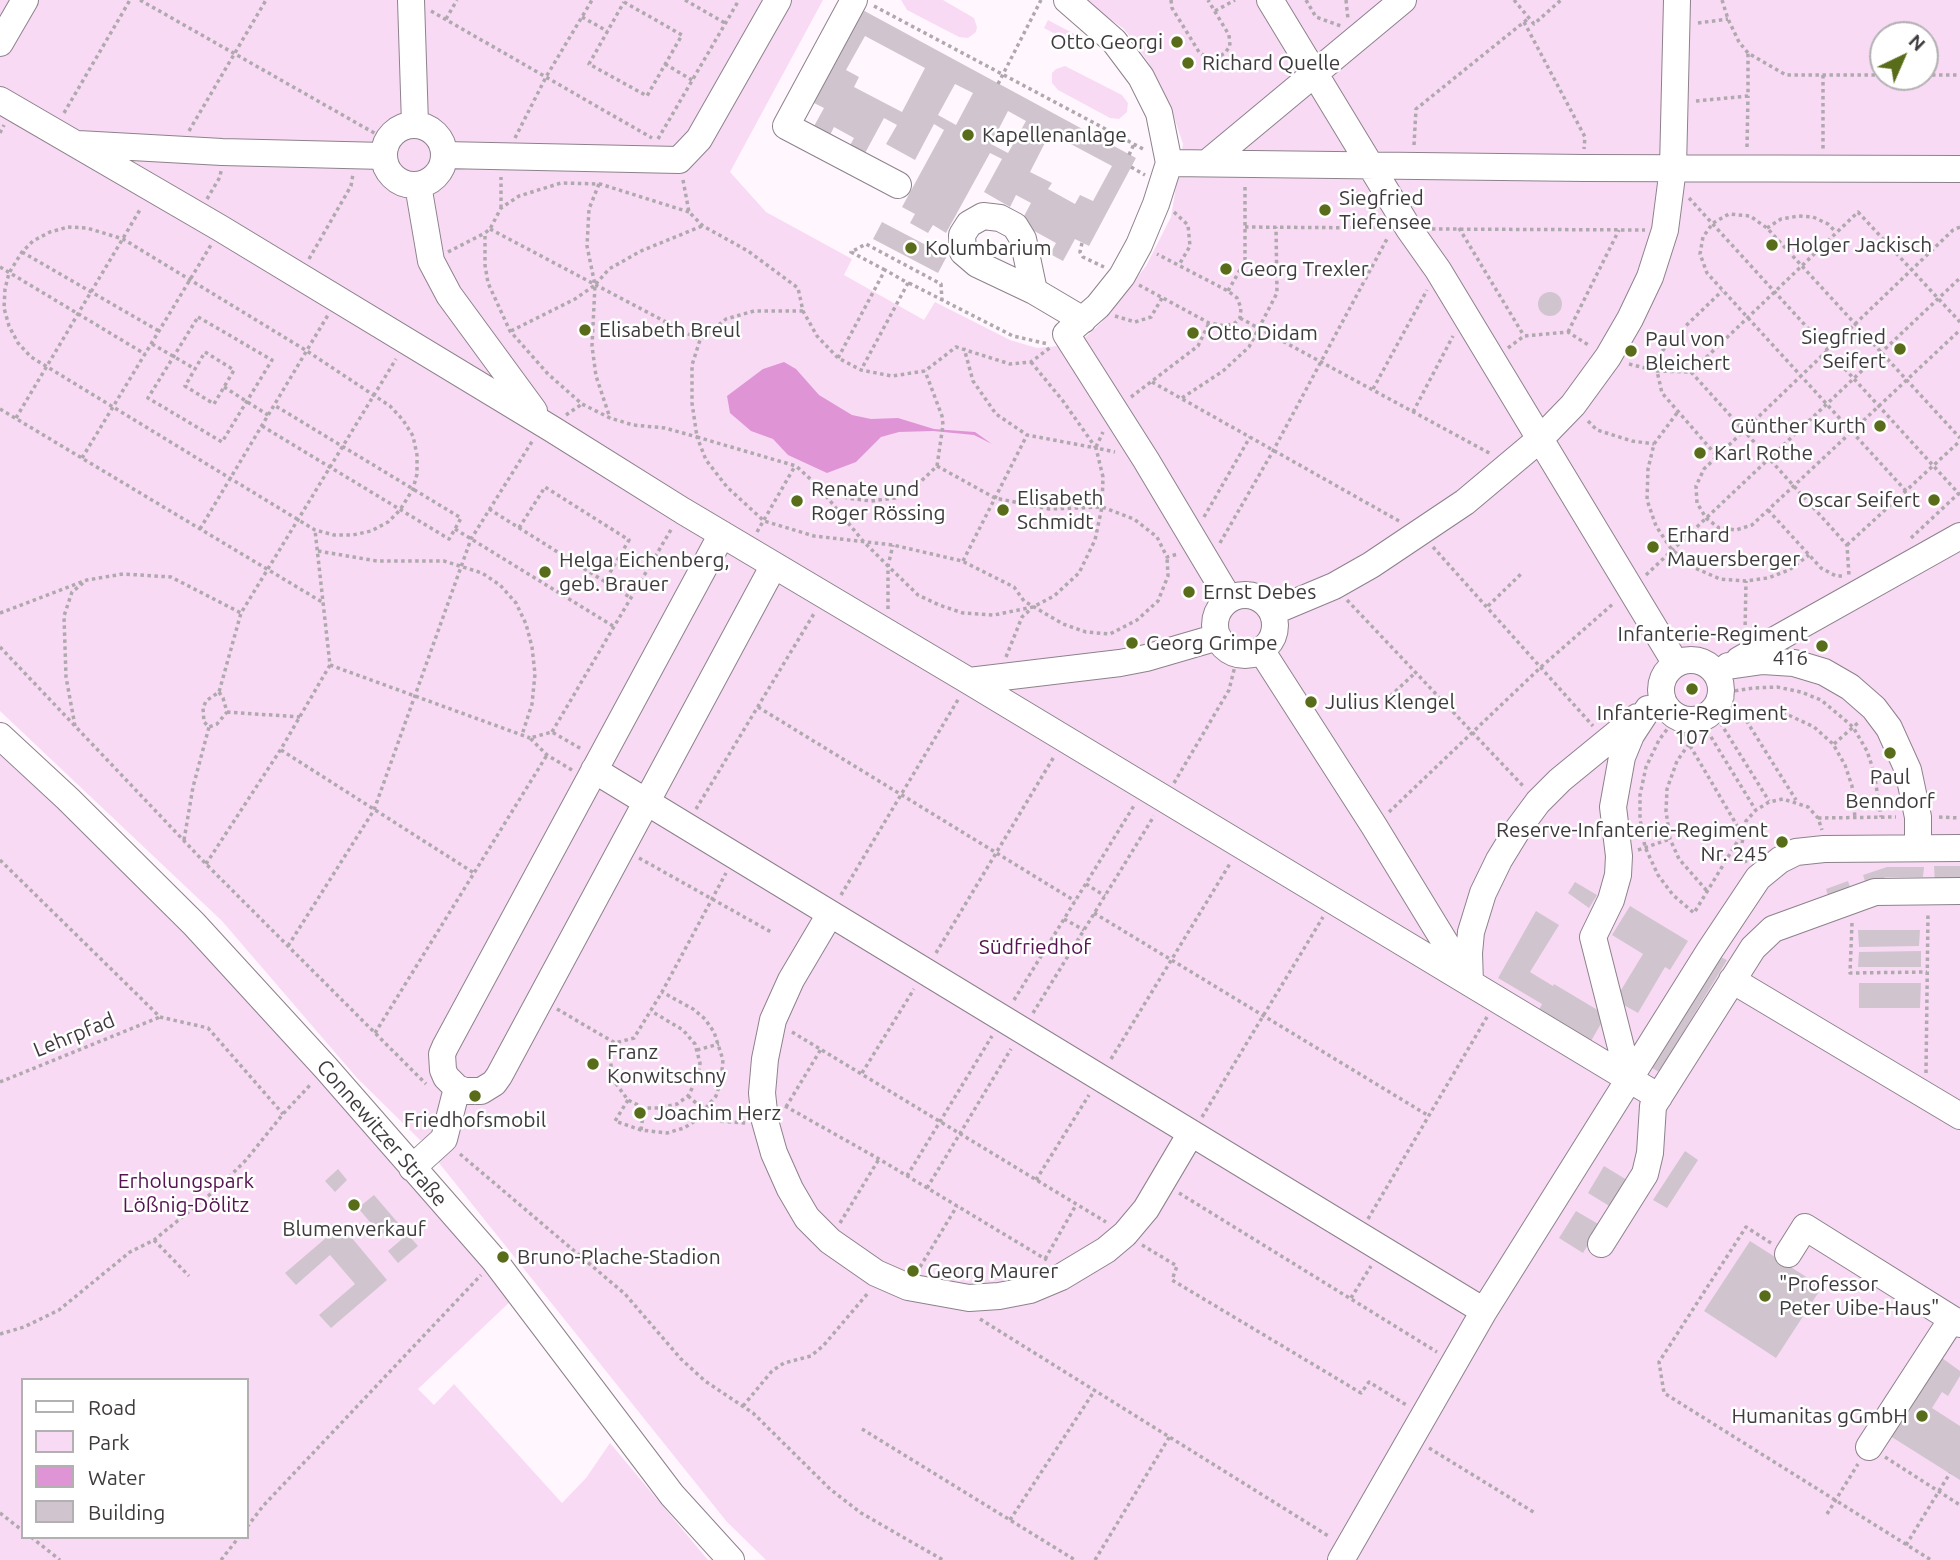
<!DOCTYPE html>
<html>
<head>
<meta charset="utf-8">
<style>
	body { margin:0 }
	#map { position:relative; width:1960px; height:1560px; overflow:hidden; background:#fff7fd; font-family:Ubuntu,sans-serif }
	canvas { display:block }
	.legend { position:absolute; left:21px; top:1378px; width:228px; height:161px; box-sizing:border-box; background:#fff; border:2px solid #b2b0b1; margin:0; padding:9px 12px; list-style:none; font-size:21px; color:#3e3a3d }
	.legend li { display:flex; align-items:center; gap:14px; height:35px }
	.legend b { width:35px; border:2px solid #b2b0b1 }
	.north { position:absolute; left:1869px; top:21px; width:70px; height:70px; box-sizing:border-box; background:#fff; border:2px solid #b2b0b1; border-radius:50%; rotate:44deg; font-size:19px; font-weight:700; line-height:28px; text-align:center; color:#3e3a3d }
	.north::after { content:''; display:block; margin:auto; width:24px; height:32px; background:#596c19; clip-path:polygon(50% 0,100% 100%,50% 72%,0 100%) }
</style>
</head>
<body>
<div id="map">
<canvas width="1960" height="1560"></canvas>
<ul class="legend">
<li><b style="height:9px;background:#fff"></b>Road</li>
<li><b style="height:19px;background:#f9daf4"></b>Park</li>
<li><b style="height:19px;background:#df95d5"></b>Water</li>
<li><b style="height:19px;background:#d0c5ce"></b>Building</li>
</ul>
<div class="north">N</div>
</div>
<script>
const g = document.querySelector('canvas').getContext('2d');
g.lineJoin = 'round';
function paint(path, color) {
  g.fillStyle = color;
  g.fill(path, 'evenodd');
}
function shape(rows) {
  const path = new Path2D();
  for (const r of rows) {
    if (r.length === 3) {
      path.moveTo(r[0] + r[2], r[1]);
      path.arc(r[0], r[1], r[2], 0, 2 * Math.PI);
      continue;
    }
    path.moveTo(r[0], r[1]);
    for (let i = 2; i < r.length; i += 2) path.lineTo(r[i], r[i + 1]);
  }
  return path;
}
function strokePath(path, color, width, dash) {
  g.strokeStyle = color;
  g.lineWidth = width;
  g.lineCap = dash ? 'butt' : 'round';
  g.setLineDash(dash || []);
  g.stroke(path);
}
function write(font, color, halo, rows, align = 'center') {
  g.font = font + ' Ubuntu,sans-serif';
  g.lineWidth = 5;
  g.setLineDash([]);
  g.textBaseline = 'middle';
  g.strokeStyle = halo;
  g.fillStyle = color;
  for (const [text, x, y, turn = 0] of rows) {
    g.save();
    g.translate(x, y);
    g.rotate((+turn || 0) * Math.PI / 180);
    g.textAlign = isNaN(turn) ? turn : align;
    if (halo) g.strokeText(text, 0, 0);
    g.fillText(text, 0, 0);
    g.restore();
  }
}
const green = shape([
	[0,0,823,0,730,172,766,212,852,259,844,275,924,320,935,302,1010,340,1037,348,1058,346,1082,340,1101,323,1146,266,1171,217,1183,144,1171,108,1148,62,1124,29,1083,0,1960,0,1960,1560,766,1560,727,1522,439,1163,440,1154,428,1140,420,1140,357,1078,222,921,0,711],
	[1883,35,1925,35,1925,77,1883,77],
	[901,0,943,0,974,18,977,27,976,32,968,38,959,37,907,10],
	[1048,20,1078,36,1074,44,1044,28],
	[1065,66,1122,95,1128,103,1127,112,1119,119,1110,118,1058,90,1052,83,1052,73,1056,69],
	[0,737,194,924,514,1298,418,1389,434,1405,454,1384,562,1503,586,1478,610,1443,708,1560,0,1560],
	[23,1380,247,1380,247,1537,23,1537]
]);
const water = shape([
	[784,362,796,369,819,395,852,415,871,419,898,418,934,429,975,432,992,444,974,435,933,431,899,432,881,437,856,462,827,473,788,455,773,439,751,431,730,413,727,396,763,369]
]);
const building = shape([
	[859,8,1136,158,1089,246,1075,239,1063,261,1050,254,1056,243,1027,227,1023,218,1031,203,1016,195,1010,207,984,192,1002,159,990,153,946,233,933,225,928,233,910,223,915,214,902,207,944,130,934,124,915,160,886,144,897,125,884,118,864,155,849,147,854,138,834,127,829,137,813,128,824,108,810,101],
	[865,36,925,68,902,112,854,87,859,77,846,70],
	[955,84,973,93,956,125,938,115],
	[1008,111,1026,121,1008,153,991,144],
	[1050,133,1112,166,1093,201,1080,195,1075,204,1048,189,1052,183,1030,172],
	[882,222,947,256,938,273,873,239],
	[1550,304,12],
	[1934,866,1960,866,1960,885,1935,885],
	[1887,867,1924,867,1923,877,1886,877,1866,884,1863,875],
	[1848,881,1851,890,1829,899,1826,889],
	[1575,882,1597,895,1589,908,1568,893],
	[1630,906,1688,941,1670,970,1665,967,1638,1013,1615,1000,1643,954,1612,935],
	[1536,911,1559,925,1530,972,1553,986,1554,984,1606,1015,1591,1041,1539,1010,1542,1004,1498,978],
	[1858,930,1920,930,1919,946,1859,947],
	[1921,951,1921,967,1858,967,1859,952],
	[1715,954,1727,960,1659,1072,1647,1065],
	[1859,983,1921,983,1920,1008,1859,1008],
	[1685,1151,1698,1160,1667,1208,1653,1200],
	[1604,1166,1627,1180,1611,1207,1588,1193],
	[338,1169,347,1180,335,1192,325,1181],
	[374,1195,418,1246,398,1263,388,1251,402,1239,392,1226,381,1235,358,1208],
	[1576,1211,1600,1225,1583,1253,1559,1238],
	[341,1225,387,1280,331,1328,319,1315,355,1284,330,1255,296,1285,285,1273],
	[1750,1241,1822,1287,1776,1358,1704,1311],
	[1942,1358,1960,1371,1960,1376,1948,1396,1942,1392,1932,1408,1960,1426,1960,1480,1887,1434]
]);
const path = shape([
	[140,0,376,134],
	[685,0,725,23],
	[1171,0,1172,8,1199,52,1207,58,1216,58,1225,53,1230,46,1229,35,1208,0],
	[1306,0,1316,17,1341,26],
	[1346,0,1348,19],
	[1514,0,1534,24,1561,0],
	[1722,0,1728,19,1739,42,1748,53,1786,75,1883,75],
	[624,2,682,35,647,96,589,64,624,2],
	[874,6,1145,150],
	[431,11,652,138],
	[1215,11,1235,0],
	[582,17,607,31],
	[446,19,457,0],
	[1524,22,1585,137,1584,149],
	[1698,23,1728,19],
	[665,64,692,80],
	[1823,75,1823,150],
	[1925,75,1960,75],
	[998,84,1041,0],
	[1696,101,1748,96,1748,53],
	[64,113,130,0],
	[189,131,266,0],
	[0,133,4,125],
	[515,138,546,77,592,0],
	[658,139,739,0],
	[1414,145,1416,109,1529,18],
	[1747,147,1748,96],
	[1129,155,1134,144],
	[1131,167,1145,175],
	[683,180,689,212,703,226,748,251,798,288,803,311,817,336,838,358,861,370,892,376,925,371,956,347,1010,364,1031,362,1051,347],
	[599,184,589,209,587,246,595,285,609,269,641,251,702,226],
	[1689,198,1960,495],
	[207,199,220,177,221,171],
	[501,208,501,177],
	[689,212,600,184,561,183,519,196,501,208,490,229,485,233,485,265,488,283,510,331,548,374,582,404,610,418,633,425,665,428,697,437,706,460,727,487,764,521,814,536,893,545,962,561,1014,587,1024,601,1063,624,1086,632,1110,634,1137,620,1158,601,1168,576,1167,557],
	[1174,212,1188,225,1190,246,1179,265],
	[68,227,87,228,123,239,307,351,390,406,403,420,413,436,417,455,417,474,413,489,400,510,388,522,371,531,353,535,334,535,315,530,31,357,18,343,9,326,4,308,5,289,9,273,22,252,33,241,50,232,68,227],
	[1245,227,1383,228],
	[1960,227,1953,230,1704,469,1696,486,1697,503,1706,518,1719,528,1736,530,1752,525,1960,330],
	[1459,228,1524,336],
	[1767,228,1781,219,1799,216,1813,217,1828,224,1836,232],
	[490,229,700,340],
	[1432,229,1645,230],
	[1082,243,1080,252,1083,257,1104,267],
	[22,252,159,331],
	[448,252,485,233],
	[309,259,351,186,353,174],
	[0,267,145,354],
	[885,270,851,252,866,244,941,284,942,301],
	[909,283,1013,336,1048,344],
	[1139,285,1209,323,1225,326,1235,323,1240,318,1241,308,1237,298,1228,291,1157,254],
	[1228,291,1245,261,1245,185],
	[803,311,754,311,726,319,700,340,692,365,692,403,697,437,796,466,817,485,847,498,871,501,895,498,914,488,937,466,943,425,942,416,925,371],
	[1115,316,1135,322,1151,317,1162,298],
	[198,317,272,360,222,442,148,398,198,317],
	[1240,318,1491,454],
	[511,331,575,299,595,285,592,346,596,376,610,418],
	[1568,332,1619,230],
	[152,344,195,369],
	[1508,348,1524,336,1568,332,1590,346],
	[205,352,234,370,214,404,185,386,205,352],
	[838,358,885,270,908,283,861,370],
	[1031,362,1063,401,1096,448,1115,452],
	[1629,364,1657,371,1691,372,1858,212,1960,322],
	[1691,372,1847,545,1849,576],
	[1152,382,1399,521],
	[224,387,268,415],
	[1373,389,1427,290],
	[1131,397,1198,346,1209,323],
	[1182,398,1223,371,1249,347,1277,293,1276,227],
	[0,409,322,602],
	[1413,412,1453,336],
	[1677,413,1654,444,1648,469,1647,500,1656,526,1672,550,1695,568,1720,579,1746,581,1768,578,1789,570,1809,555],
	[566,415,582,404],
	[16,418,141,208],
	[1588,421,1597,430,1632,441,1654,444],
	[262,426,449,539,455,529,461,518,274,405],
	[1096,447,1103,432],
	[1716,455,1662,393,1657,371,1659,356,1668,343,1722,291],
	[82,458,211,245],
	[937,466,995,498,1049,509,1102,507,1134,519,1157,537,1167,557,1178,554],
	[817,485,863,541,888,566,918,595,939,605,963,613,994,615,1033,607,1054,596,1079,573,1095,540,1102,507,1103,477,1096,448,1027,435,996,414,973,381,964,348],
	[1906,491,1707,273,1700,254,1703,237,1713,223,1729,214,1750,216,1767,228,1960,438],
	[489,509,631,598],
	[1768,510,1821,568,1836,576,1844,576],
	[1204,517,1250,437],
	[519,528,545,487,629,540,605,581],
	[200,529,328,315],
	[455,529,613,626],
	[757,532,795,466],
	[1911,538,1959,493],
	[1220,543,1273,451,1388,237],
	[1847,545,1960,441],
	[1433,547,1593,726],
	[318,551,377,561,444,561,482,573,500,585,516,603,526,624,532,647,535,674,532,704,522,735],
	[963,561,1027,435],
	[1646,575,1960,278],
	[1347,600,1525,788],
	[1488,606,1523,572],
	[888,609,888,566,893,545],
	[0,613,87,580,123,574,171,577,241,613],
	[1745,632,1746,581],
	[0,647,206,864,426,1084],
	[1006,657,1022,617,1031,609],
	[330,665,530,738],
	[1724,685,1796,800],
	[219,692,223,698,227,712,217,724,209,727,204,722,203,708,206,701,219,692,241,613,396,359],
	[1728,692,1753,688,1777,687,1801,692,1821,700,1839,715,1853,727,1867,751,1874,772,1881,817],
	[1385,701,1415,673],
	[758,707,1075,901],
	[1668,710,1674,720,1689,744,1742,834,1694,913,1673,895,1658,875,1645,847,1640,819,1640,795,1646,767,1659,740,1674,720],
	[1713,711,1769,801],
	[227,712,300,717],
	[1741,713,1763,710,1782,712,1814,727,1833,744,1845,765,1852,786,1855,818],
	[1700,719,1755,809],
	[75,726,66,677,64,616,72,592,83,583],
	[552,732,672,528],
	[1689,744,1677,761,1667,789,1666,811,1670,839,1679,859,1707,891],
	[1834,744,1860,721],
	[281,750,474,873],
	[572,770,547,755,530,738,552,732,583,750],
	[1174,783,1229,690,1238,654],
	[696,809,815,612],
	[1389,812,1541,667,1614,603],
	[1939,817,1960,818],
	[1818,818,1896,817],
	[184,840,193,787,209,727],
	[1638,850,1670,839],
	[639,858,771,932],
	[0,860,160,1017,208,1028,283,1114],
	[1746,863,1741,849,1746,821,1756,810,1769,802,1783,799,1808,807,1818,818,1822,830],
	[206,864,281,749,330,665,315,530],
	[1086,884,1105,896],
	[841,895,959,698],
	[1094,913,1429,1116],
	[1064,919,1084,930],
	[1852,923,1850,973,1927,972],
	[288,946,374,810,471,539,533,440],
	[936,953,1055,755],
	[1014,1000,1135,804],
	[557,1009,615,1043,634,1038,662,992,726,873],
	[1033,1013,1154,816],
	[792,1032,1106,1222],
	[375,1033,547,755],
	[615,1043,611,1056,611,1068,614,1081,628,1100,644,1108,660,1108,677,1104,688,1096,698,1077,700,1063,695,1044,683,1030,651,1011],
	[697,1050,719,1044],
	[1111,1059,1231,862],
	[862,1073,914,989],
	[1926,1073,1928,913],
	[0,1082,160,1017],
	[688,1096,717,1121,746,1123],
	[628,1100,615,1121,641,1130,667,1133,684,1128,695,1121,716,1096,721,1080,723,1060,714,1032,705,1019,693,1009,662,992],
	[785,1106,879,1159,1047,1260],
	[786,1107,821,1049],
	[1202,1117,1323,917],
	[641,1130,644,1108],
	[460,1154,625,1294,681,1359,705,1381,753,1413,830,1489,861,1513,943,1560],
	[907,1176,992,1036],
	[1036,1180,1089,1095],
	[927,1188,1011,1049],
	[1179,1193,1437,1352],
	[1368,1219,1487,1017],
	[840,1223,879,1159],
	[154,1240,189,1276],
	[1771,1243,1746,1227,1659,1362,1664,1393,1931,1560],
	[1142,1245,1177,1266,1172,1280,1361,1393,1369,1382,1408,1406],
	[1045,1259,1076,1205],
	[920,1267,957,1206],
	[1351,1298,1371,1266],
	[980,1319,1330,1537],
	[0,1334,24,1327,59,1310,130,1252,154,1240,218,1188,246,1160,283,1114,312,1083],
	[743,1406,772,1371,784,1363,811,1356,823,1346,868,1293],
	[862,1429,1075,1560],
	[1429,1448,1535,1513],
	[1885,1457,1960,1505],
	[0,1513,23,1531],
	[1827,1514,1858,1464],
	[1010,1520,1095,1390],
	[247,1527,263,1506,481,1275],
	[31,1537,60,1560],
	[1906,1545,1950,1473],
	[221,1560,239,1537],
	[1095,1560,1170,1436]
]);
const minor = shape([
	[411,0,415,124],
	[854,0,786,126,898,185],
	[1067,0,1114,41,1141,77,1159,113,1169,163,1156,204,1139,245,1122,276,1098,306,1066,334,1146,460,1229,599],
	[1270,0,1409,229,1438,270,1676,664],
	[0,43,25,0],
	[0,100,220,228,552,429,683,511,969,681,1659,1097],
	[414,155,30],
	[78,144,222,152,384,156],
	[444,155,679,160,699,139,778,0],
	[1169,163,1584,168,1960,169],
	[1207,163,1403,0],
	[418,185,431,261,449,295,534,411],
	[1034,291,977,264,963,252,962,235,969,224,983,216,1000,218,1015,226,1023,239,1034,291,1083,320],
	[722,534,445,1047,442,1054,443,1070,446,1077,457,1088,465,1091,481,1091,494,1083,499,1076,774,565],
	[1245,625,30],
	[1272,612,1334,586,1371,565,1465,502,1540,439,1573,405,1608,357,1630,319,1650,277,1665,230,1673,168,1677,0],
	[1261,650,1374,826,1468,980],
	[1739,660,1960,536],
	[1691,690,30],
	[1728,666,1763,661,1794,663,1824,672,1850,687,1874,708,1889,728,1908,770,1918,817,1918,848],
	[969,681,1120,663,1146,658,1218,637],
	[0,736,68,799,194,924,326,1068,494,1260,672,1495,731,1560],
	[594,770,1484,1311],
	[830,914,791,980,773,1020,765,1059,762,1093,765,1121,774,1153,790,1189,807,1218,830,1241,876,1273,908,1287,969,1298,999,1296,1030,1290,1061,1277,1106,1250,1125,1234,1146,1209,1191,1133],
	[1732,980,1960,1116],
	[1470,983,1469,953,1471,932,1483,893,1499,860,1518,829,1538,802,1560,780,1637,717],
	[1629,1079,1593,937,1611,900,1618,875,1619,856,1613,807,1622,757,1631,735,1648,709],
	[412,1168,444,1139,457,1088],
	[1601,1244,1645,1174,1650,1153,1653,1106,1753,948,1773,929,1875,892,1960,891],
	[1788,1254,1805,1227,1960,1324],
	[1869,1447,1952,1319],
	[1341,1560,1484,1311,1710,950,1758,878,1780,860,1796,852,1824,849,1960,848]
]);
const markers = [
	[1177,42,7,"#596c19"],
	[1188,63,7,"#596c19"],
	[968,135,7,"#596c19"],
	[1325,210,7,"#596c19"],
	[1772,245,7,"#596c19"],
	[911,248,7,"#596c19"],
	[1226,269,7,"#596c19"],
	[585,330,7,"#596c19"],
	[1193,333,7,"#596c19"],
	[1900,349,7,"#596c19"],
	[1631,351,7,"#596c19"],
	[1880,426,7,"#596c19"],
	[1700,453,7,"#596c19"],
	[1934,500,7,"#596c19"],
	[797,501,7,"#596c19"],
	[1003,510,7,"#596c19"],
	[1653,547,7,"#596c19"],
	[545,572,7,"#596c19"],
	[1189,592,7,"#596c19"],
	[1132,643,7,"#596c19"],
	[1822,646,7,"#596c19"],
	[1692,689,7,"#596c19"],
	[1311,702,7,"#596c19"],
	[1890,753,7,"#596c19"],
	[1782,842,7,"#596c19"],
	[593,1064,7,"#596c19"],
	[475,1096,7,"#596c19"],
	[640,1113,7,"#596c19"],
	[354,1205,7,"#596c19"],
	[503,1257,7,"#596c19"],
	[913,1271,7,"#596c19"],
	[1765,1296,7,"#596c19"],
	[1922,1416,7,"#596c19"]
];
const poiNames = [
	["Otto Georgi",1163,42,"right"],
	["Richard Quelle",1202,63],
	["Kapellenanlage",982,135],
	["Siegfried",1339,198],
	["Tiefensee",1339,222],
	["Holger Jackisch",1786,245],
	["Kolumbarium",925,248],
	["Georg Trexler",1240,269],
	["Elisabeth Breul",599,330],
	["Otto Didam",1207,333],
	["Siegfried",1886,337,"right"],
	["Seifert",1886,361,"right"],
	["Paul von",1645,339],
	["Bleichert",1645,363],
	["Günther Kurth",1866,426,"right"],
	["Karl Rothe",1714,453],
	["Renate und",811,489],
	["Roger Rössing",811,513],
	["Elisabeth",1017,498],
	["Schmidt",1017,522],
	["Oscar Seifert",1920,500,"right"],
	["Erhard",1667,535],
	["Mauersberger",1667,559],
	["Helga Eichenberg,",559,560],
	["geb. Brauer",559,584],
	["Ernst Debes",1203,592],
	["Infanterie-Regiment",1808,634,"right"],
	["416",1808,658,"right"],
	["Georg Grimpe",1146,643],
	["Julius Klengel",1325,702],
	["Infanterie-Regiment",1692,713,"center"],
	["107",1692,737,"center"],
	["Paul",1890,777,"center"],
	["Benndorf",1890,801,"center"],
	["Reserve-Infanterie-Regiment",1768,830,"right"],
	["Nr. 245",1768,854,"right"],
	["Franz",607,1052],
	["Konwitschny",607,1076],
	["Joachim Herz",654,1113],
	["Friedhofsmobil",475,1120,"center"],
	["Blumenverkauf",354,1229,"center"],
	["Bruno-Plache-Stadion",517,1257],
	["Georg Maurer",927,1271],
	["\"Professor",1779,1284],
	["Peter Uibe-Haus\"",1779,1308],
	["Humanitas gGmbH",1908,1416,"right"]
];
const parkNames = [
	["Südfriedhof",1035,947],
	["Erholungspark",186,1181],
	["Lößnig-Dölitz",186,1205]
];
const streetNames = [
	["Lehrpfad",74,1035,-22],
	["Connewitzer Straße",382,1133,49]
];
paint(green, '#f9daf4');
paint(water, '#df95d5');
paint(building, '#d0c5ce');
strokePath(minor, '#8d828b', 28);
strokePath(path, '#afa9ae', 3.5, [3.5, 3.5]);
strokePath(minor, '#fff', 26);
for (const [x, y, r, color] of markers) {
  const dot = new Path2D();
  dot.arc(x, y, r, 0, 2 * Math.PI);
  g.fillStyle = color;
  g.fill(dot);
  strokePath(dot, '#fff', 2.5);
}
write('21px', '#3e3a3d', '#fff', poiNames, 'left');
write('21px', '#551450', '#fff', parkNames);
write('21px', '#3e3a3d', '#fff', streetNames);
</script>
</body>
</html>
